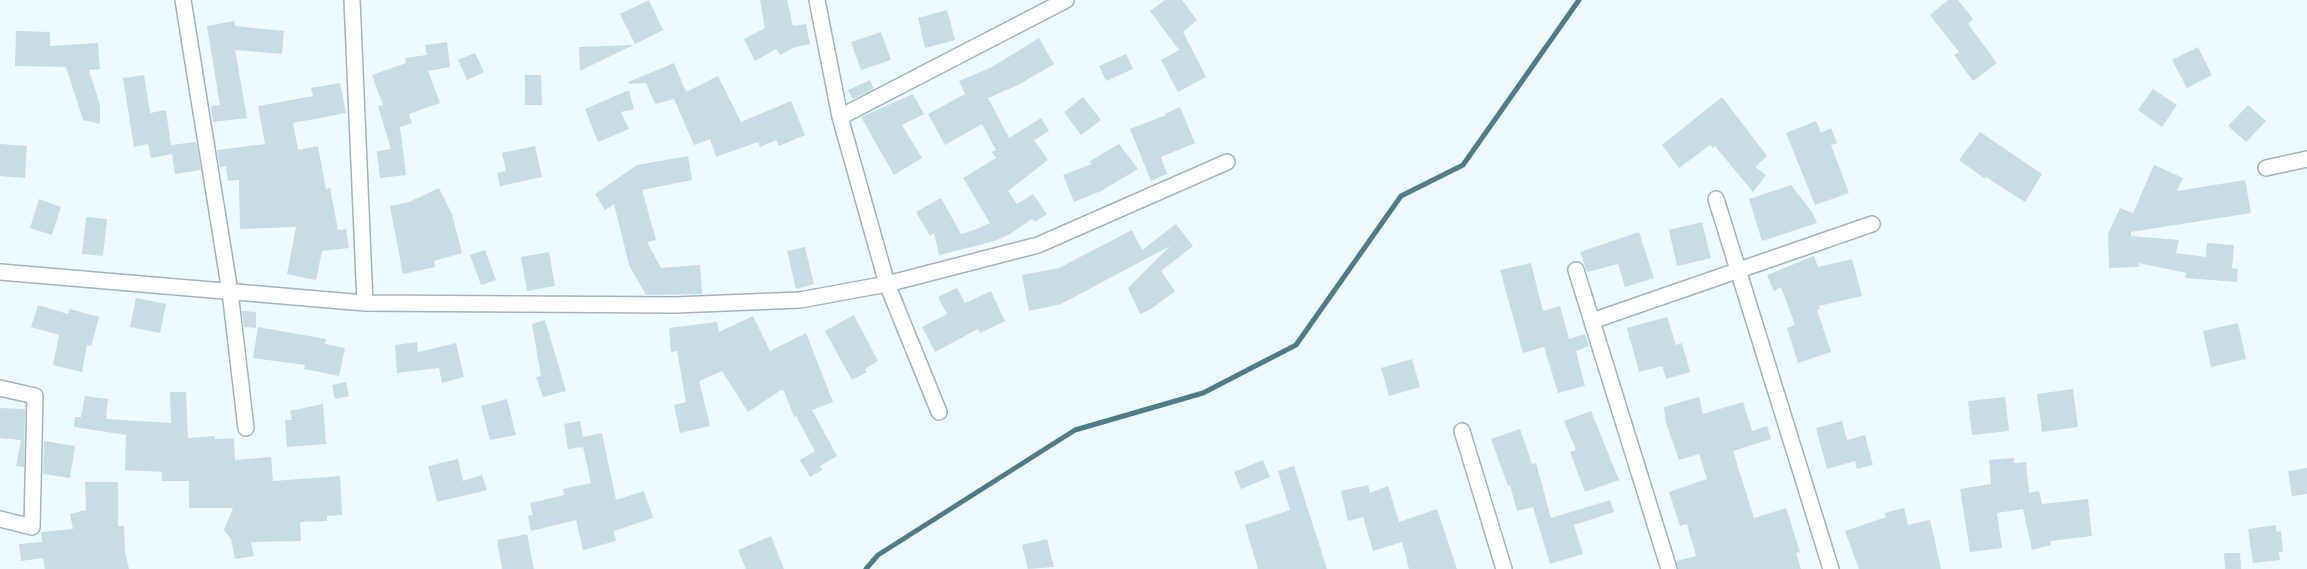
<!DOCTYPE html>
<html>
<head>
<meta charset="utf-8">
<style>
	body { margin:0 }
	canvas { display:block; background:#edfafe }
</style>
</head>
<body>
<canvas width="2307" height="569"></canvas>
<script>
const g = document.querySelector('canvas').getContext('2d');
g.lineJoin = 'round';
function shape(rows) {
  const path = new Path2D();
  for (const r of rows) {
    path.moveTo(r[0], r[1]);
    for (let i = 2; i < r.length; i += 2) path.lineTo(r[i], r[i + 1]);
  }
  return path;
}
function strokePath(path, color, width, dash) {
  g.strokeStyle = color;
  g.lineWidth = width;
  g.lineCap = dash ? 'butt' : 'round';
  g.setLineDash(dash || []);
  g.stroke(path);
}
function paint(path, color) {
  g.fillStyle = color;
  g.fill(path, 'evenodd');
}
const stream = shape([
	[866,569,878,555,1075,430,1203,393,1296,345,1401,196,1463,165,1579,0]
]);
const building = shape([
	[649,0,663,30,635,44,620,14],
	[760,0,787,0,793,26,806,24,810,44,795,47,780,55,776,49,755,61,744,39,765,28],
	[1165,0,1182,0,1197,20,1183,32,1206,77,1178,92,1161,60,1179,50,1150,11],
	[1948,0,1958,0,1973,19,1968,24,1997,63,1973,81,1954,55,1959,52,1930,15],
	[947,10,955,40,925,48,918,18],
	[234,21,235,26,284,31,282,54,235,50,247,118,213,122,211,106,220,105,207,26],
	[16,31,50,32,50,46,98,43,100,69,89,70,100,105,100,124,83,120,66,67,15,66],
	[881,32,891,60,861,70,851,42],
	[1039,38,1054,64,1018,85,988,98,1009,138,1041,118,1049,131,1034,140,1048,160,1008,191,1017,204,1033,194,1047,214,1035,222,1032,219,1010,234,995,241,939,255,934,233,930,236,916,212,941,198,961,234,974,230,990,223,963,178,996,158,992,152,996,150,982,124,945,145,928,114,965,94,959,81,992,67],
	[447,42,450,67,428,71,440,103,409,114,412,123,400,127,406,175,380,178,377,151,391,149,378,106,383,105,372,75,406,63,405,58,427,55,425,45],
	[633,45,580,71,579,47],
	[2198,47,2212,75,2187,88,2172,60],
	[475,53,484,72,467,80,458,60],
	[1126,54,1133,69,1106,81,1099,66],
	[674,63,686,92,718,76,741,122,791,101,805,135,779,146,776,140,760,147,758,142,716,157,710,139,694,145,674,99,655,104,646,83,629,84,628,82],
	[144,75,150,113,166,110,171,145,196,142,201,170,175,174,172,154,151,158,148,144,134,147,123,78],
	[525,75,541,75,542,105,525,105],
	[870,80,874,89,853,99,848,90],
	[340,83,346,113,293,123,298,150,318,146,326,189,330,188,338,230,346,229,349,248,322,251,316,280,287,274,296,227,240,229,239,180,228,181,226,166,220,167,217,150,265,144,258,106,313,96,311,88],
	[2153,89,2177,105,2162,127,2138,110],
	[629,90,634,109,621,112,629,129,598,142,585,109],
	[913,94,924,114,902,125,922,158,894,175,861,117],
	[1083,97,1101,120,1081,135,1064,112],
	[1722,97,1767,156,1755,167,1766,175,1753,192,1715,146,1713,148,1710,145,1679,168,1662,145],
	[2248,105,2266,121,2246,142,2228,126],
	[1180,107,1195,143,1161,157,1167,174,1151,181,1130,129,1166,115,1165,114],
	[1816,121,1821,133,1831,128,1837,143,1831,145,1849,193,1815,205,1786,133],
	[1980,132,2042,174,2025,202,1986,177,1985,179,1959,160],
	[0,144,27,146,25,178,0,176],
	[1119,144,1138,169,1101,191,1074,202,1063,175,1092,164,1090,161],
	[535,146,542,177,500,186,497,173,506,171,502,153],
	[688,156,692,180,642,190,656,240,647,242,661,268,700,265,702,294,646,295,629,265,614,204,605,210,595,194,637,165],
	[2154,165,2183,178,2177,191,2245,180,2251,213,2131,232,2131,236,2179,240,2176,253,2206,257,2207,243,2234,245,2232,268,2238,269,2237,282,2185,278,2186,273,2139,263,2139,267,2109,268,2108,234,2120,208,2133,213],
	[1791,185,1812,212,1817,223,1762,241,1749,199],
	[439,188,452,214,462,253,434,261,435,267,403,274,390,206,409,202],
	[39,199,61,207,52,235,30,228],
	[86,217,107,219,103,256,82,254],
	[1702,222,1711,258,1677,266,1669,230],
	[1176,224,1193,246,1161,271,1175,291,1151,309,1140,314,1128,288,1170,246,1061,304,1029,311,1022,275,1059,268,1132,230,1142,250],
	[1639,232,1654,278,1625,287,1618,264,1587,272,1580,252],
	[805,247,814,284,796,289,787,251],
	[485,250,496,280,481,285,470,255],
	[549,252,555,286,527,291,521,257],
	[1814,256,1818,267,1852,259,1862,296,1819,306,1820,309,1817,310,1831,352,1798,363,1787,328,1795,325,1781,287,1774,291,1767,275],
	[1531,263,1543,311,1560,306,1569,339,1585,334,1589,346,1576,351,1585,386,1558,393,1544,347,1523,353,1500,270],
	[957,288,965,303,991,291,1005,321,980,333,978,329,935,352,922,327,947,314,938,297],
	[136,298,166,304,160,333,130,327],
	[38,305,68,314,70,309,99,317,91,346,87,345,82,372,53,365,59,335,31,327],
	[242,311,256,312,256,328,244,327],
	[854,315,878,361,865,369,867,372,852,380,825,331],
	[753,316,770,351,806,333,833,402,812,410,837,456,820,466,822,470,810,477,800,460,815,451,796,416,794,417,784,391,781,390,748,412,722,371,699,381,710,426,680,433,674,405,686,402,677,351,671,352,669,328,717,322,719,332],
	[1667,317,1676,345,1682,343,1690,372,1666,379,1662,366,1639,372,1627,328],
	[545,320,566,391,543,397,536,377,541,376,532,324],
	[2238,323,2246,359,2211,367,2203,331],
	[258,327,326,339,325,344,345,348,339,376,304,369,305,365,253,358],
	[417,342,418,352,456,343,464,377,442,383,439,368,397,373,395,345],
	[1412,359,1420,387,1389,396,1381,368],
	[346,382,349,396,335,399,332,385],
	[2073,389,2078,427,2042,432,2037,394],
	[170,392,186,392,188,438,215,436,215,439,234,438,235,460,271,457,273,481,340,476,342,515,327,516,327,521,300,522,301,541,251,542,254,556,235,559,231,539,224,530,233,508,189,508,189,481,162,481,162,472,125,470,126,435,74,427,75,417,81,417,85,396,108,399,106,419,171,423],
	[1699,397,1703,414,1743,402,1752,431,1767,426,1771,439,1733,451,1754,518,1786,508,1800,552,1796,553,1801,569,1678,569,1677,561,1696,556,1687,524,1680,526,1669,492,1707,479,1699,454,1679,460,1666,423,1664,407],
	[2005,397,2009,431,1972,435,1968,401],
	[507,399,516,435,490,440,481,406],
	[323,404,326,444,287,447,285,420,292,420,290,411],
	[0,408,25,409,24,467,16,466,21,440,0,438],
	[1591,411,1619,480,1585,492,1570,452,1576,450,1564,421],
	[580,421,583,437,602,433,616,500,644,491,653,518,614,531,616,541,583,550,576,520,531,531,528,516,533,515,530,503,564,495,563,489,591,483,583,447,568,449,564,424],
	[1842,421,1847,440,1865,435,1873,465,1857,469,1855,461,1827,469,1816,428],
	[1520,429,1532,464,1536,463,1551,518,1610,500,1614,512,1574,525,1583,554,1550,564,1533,507,1517,511,1510,485,1508,486,1491,439],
	[44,441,75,446,70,478,43,474],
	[2014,458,2014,463,2026,462,2029,493,2039,491,2042,504,2088,499,2092,536,2050,541,2051,545,2032,550,2023,509,1997,513,2002,548,1970,552,1960,489,1991,484,1989,460],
	[458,459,463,481,482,475,487,490,437,502,428,466],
	[1263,460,1270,477,1241,489,1234,472],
	[1294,466,1327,569,1258,569,1245,525,1290,510,1278,471],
	[2307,468,2307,494,2292,496,2288,471],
	[85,482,118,482,118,526,124,526,125,552,129,569,45,569,43,558,21,561,19,544,42,542,41,532,73,529,70,514,86,510],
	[1368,485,1370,493,1388,486,1399,522,1437,509,1457,569,1409,569,1402,542,1373,551,1363,517,1348,521,1341,491],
	[1904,508,1908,525,1930,520,1941,569,1859,569,1845,531,1886,517,1885,513],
	[2276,525,2276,532,2281,531,2283,552,2279,552,2280,560,2253,563,2248,529],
	[527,534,534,569,502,569,497,540],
	[771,536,784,569,746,569,738,550],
	[1047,539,1054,567,1028,569,1022,545],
	[2224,553,2240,553,2241,569,2225,569]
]);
const street = shape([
	[183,0,230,292,246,428],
	[352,0,365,303],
	[817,0,840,117,887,284,939,412],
	[840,117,1066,0],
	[2266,168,2307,159],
	[1716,199,1831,569],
	[1576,270,1669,569],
	[0,272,365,303,675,305,800,300,887,284,1038,245,1227,162],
	[1592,321,1872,224],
	[0,388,35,396,32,527,0,519],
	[1462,431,1504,569]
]);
strokePath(stream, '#527b88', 5);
paint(building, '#c7dde4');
strokePath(street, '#a0b5bb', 18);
strokePath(street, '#fff', 15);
</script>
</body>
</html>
